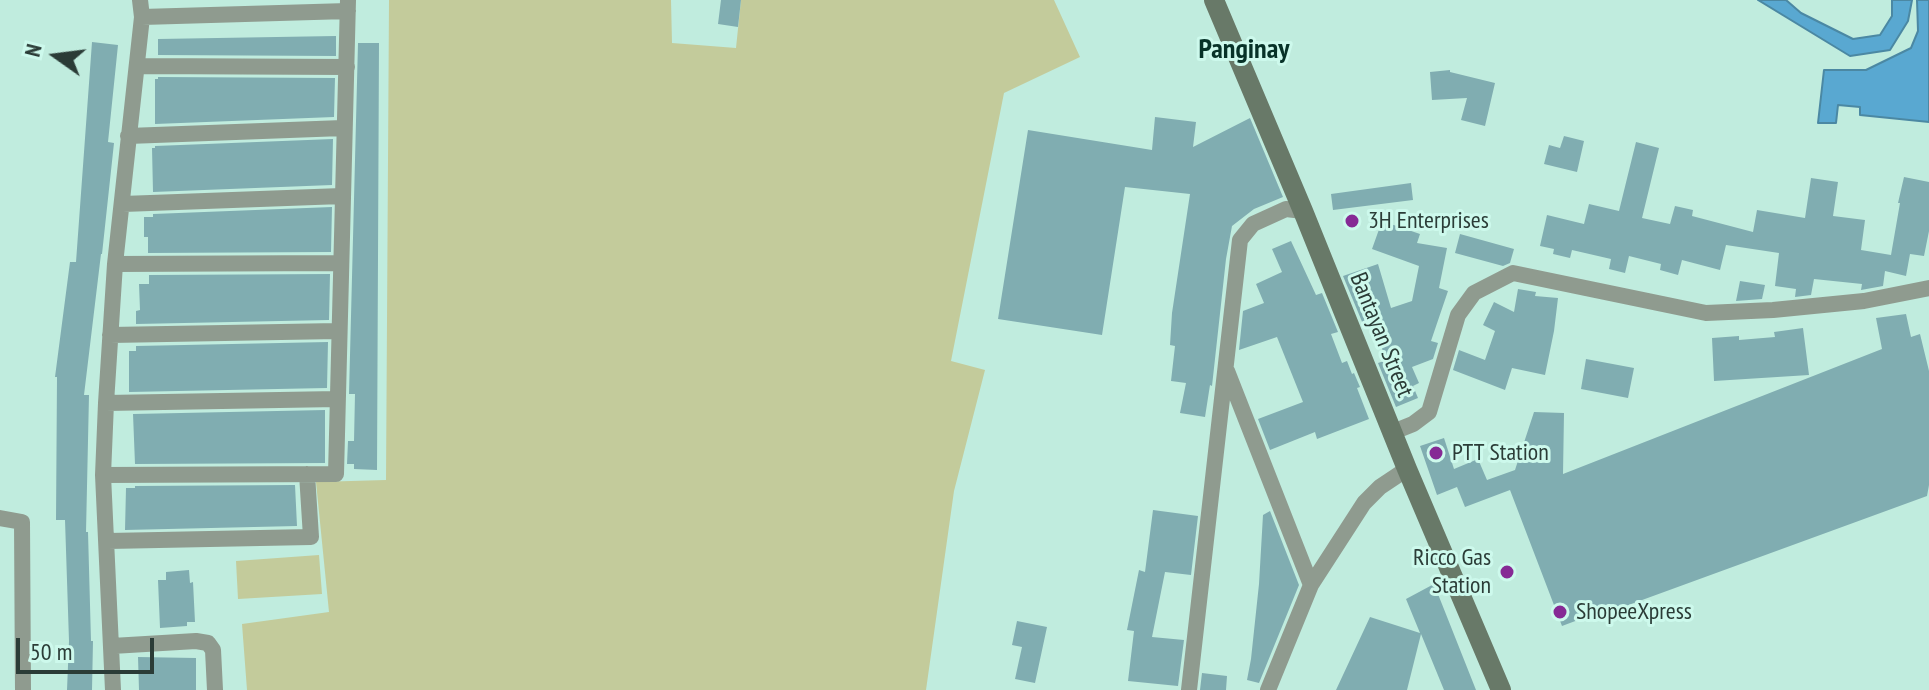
<!DOCTYPE html>
<html>
<head>
<meta charset="utf-8">
<style>
	body { margin:0 }
	#map { position:relative; width:1929px; height:690px; overflow:hidden; background:#c0ecde; font-family:"PT Sans Narrow",sans-serif }
	canvas { display:block }
	.north { position:absolute; left:16px; top:16px; width:80px; height:80px; -webkit-text-stroke:6px #cdf9ec; paint-order:stroke; rotate:284deg; font-size:22px; font-weight:700; line-height:32px; text-align:center; color:#2b3c37 }
	.north::after { content:''; display:block; margin:auto; width:28px; height:36px; background:#2b3c37; clip-path:polygon(50% 0,100% 100%,50% 72%,0 100%) }
	.scale { position:absolute; left:16px; top:638px; width:138px; height:36px; box-sizing:border-box; border:4px solid #2b3c37; border-top:0; padding-left:10px; font-size:24px; line-height:28px; white-space:nowrap; color:#2b3c37; -webkit-text-stroke:6px #cdf9ec; paint-order:stroke }
</style>
</head>
<body>
<div id="map">
<canvas width="1929" height="690"></canvas>
<div class="north">N</div>
<div class="scale">50 m</div>
</div>
<script>
const g = document.querySelector('canvas').getContext('2d');
g.lineJoin = 'round';
function paint(path, color) {
  g.fillStyle = color;
  g.fill(path, 'evenodd');
}
function shape(rows) {
  const path = new Path2D();
  for (const r of rows) {
    path.moveTo(r[0], r[1]);
    for (let i = 2; i < r.length; i += 2) path.lineTo(r[i], r[i + 1]);
  }
  return path;
}
function strokePath(path, color, width, dash) {
  g.strokeStyle = color;
  g.lineWidth = width;
  g.lineCap = dash ? 'butt' : 'round';
  g.setLineDash(dash || []);
  g.stroke(path);
}
function write(font, color, halo, rows, align = 'center') {
  g.font = font + ' "PT Sans Narrow",sans-serif';
  g.lineWidth = 6;
  g.setLineDash([]);
  g.textBaseline = 'middle';
  g.strokeStyle = halo;
  g.fillStyle = color;
  for (const [text, x, y, turn = 0] of rows) {
    g.save();
    g.translate(x, y);
    g.rotate((+turn || 0) * Math.PI / 180);
    g.textAlign = isNaN(turn) ? turn : align;
    if (halo) g.strokeText(text, 0, 0);
    g.fillText(text, 0, 0);
    g.restore();
  }
}
const green = shape([
	[389,0,671,0,672,43,736,48,741,0,1054,0,1080,57,1004,93,951,361,985,370,954,491,926,690,247,690,242,624,329,612,316,482,386,480],
	[319,555,322,594,238,599,236,561]
]);
const water = shape([
	[1758,0,1786,0,1801,13,1853,39,1880,35,1892,16,1892,0,1912,0,1908,21,1890,50,1850,56,1758,0],
	[1917,0,1929,0,1929,122,1860,115,1860,107,1838,105,1836,123,1818,123,1824,70,1866,70,1911,48,1918,31,1917,0]
]);
const building = shape([
	[721,0,741,0,738,27,718,24],
	[336,36,336,56,158,55,158,39],
	[92,42,118,45,108,142,114,143,102,254,101,254,84,395,89,395,86,532,88,532,91,641,93,641,92,690,67,690,69,641,65,520,56,520,57,377,55,377,70,262,76,262],
	[358,43,379,43,377,470,354,469,354,464,347,464,348,441,354,441,355,394,349,394],
	[1450,70,1450,72,1495,83,1485,126,1461,120,1467,98,1432,100,1430,72],
	[158,77,335,78,334,117,155,124,155,79,158,79],
	[1155,117,1196,122,1193,147,1250,118,1283,197,1254,209,1232,226,1226,259,1212,386,1210,385,1205,417,1180,413,1186,383,1171,381,1175,346,1170,345,1172,313,1190,194,1125,187,1102,335,998,319,1028,130,1152,150],
	[1564,136,1584,141,1577,172,1544,164,1549,145,1560,148],
	[333,139,332,185,153,192,152,148,155,148,155,146],
	[1636,142,1659,148,1642,218,1670,224,1675,206,1693,210,1692,216,1753,232,1757,210,1805,218,1811,178,1838,182,1833,216,1865,220,1861,250,1891,255,1900,203,1898,203,1904,177,1929,182,1929,231,1924,256,1910,254,1906,276,1885,271,1883,286,1861,290,1862,284,1814,279,1811,295,1795,297,1796,289,1775,286,1779,253,1726,245,1720,270,1682,260,1678,275,1660,270,1661,264,1629,256,1625,273,1609,269,1611,259,1572,250,1570,258,1553,254,1554,249,1540,246,1547,215,1584,224,1589,204,1619,211],
	[1411,183,1413,200,1333,210,1331,194],
	[332,207,331,252,148,253,148,237,144,237,144,217,153,217,153,214],
	[1382,221,1420,234,1417,243,1447,248,1439,288,1448,291,1431,341,1438,343,1433,359,1412,367,1419,383,1413,386,1418,398,1396,407,1378,363,1387,360,1376,335,1372,336,1368,322,1363,324,1343,276,1378,264,1391,308,1412,301,1419,266,1372,249],
	[1460,234,1514,249,1510,263,1503,266,1455,253],
	[1291,241,1316,295,1322,293,1338,332,1331,334,1342,363,1347,361,1352,374,1354,373,1360,387,1357,388,1369,419,1317,439,1315,432,1270,450,1258,419,1303,402,1277,337,1239,350,1243,311,1264,303,1256,284,1282,272,1272,249],
	[330,274,329,320,136,324,136,311,140,310,139,284,149,284,149,275],
	[1740,281,1765,285,1762,299,1736,301],
	[1518,289,1536,292,1535,296,1558,298,1554,331,1545,375,1512,368,1505,390,1453,370,1459,350,1485,360,1495,331,1483,325,1494,302,1514,312],
	[1906,314,1911,337,1920,334,1929,371,1929,485,1927,496,1612,611,1610,608,1562,626,1510,490,1465,507,1457,487,1437,495,1420,446,1444,438,1454,469,1478,459,1487,480,1515,470,1534,412,1564,413,1563,474,1882,349,1876,318],
	[1803,328,1809,375,1714,381,1712,338,1739,336,1739,340,1775,337,1774,332],
	[328,342,327,388,129,392,129,351,136,351,136,346],
	[1586,359,1634,368,1628,398,1581,389],
	[325,410,325,463,135,464,133,414],
	[295,485,297,526,125,530,126,488,135,488,135,486],
	[1153,510,1198,516,1191,575,1165,572,1152,637,1184,640,1178,686,1128,681,1134,631,1127,630,1139,570,1145,572],
	[1270,511,1299,585,1259,683,1247,680,1251,659,1259,584,1263,515],
	[189,570,190,583,193,582,195,622,187,622,187,626,160,628,158,580,166,580,166,572],
	[1434,584,1476,690,1444,690,1421,634,1407,690,1336,690,1370,617,1420,633,1406,599],
	[1017,621,1047,627,1035,683,1015,679,1022,647,1012,645],
	[138,657,196,658,196,690,139,690],
	[1202,673,1227,676,1226,690,1200,690]
]);
const street = shape([
	[142,17,348,11],
	[138,66,347,67],
	[128,136,343,128],
	[123,204,342,196],
	[115,264,340,263],
	[110,335,338,331],
	[1227,371,1311,585],
	[106,403,337,399],
	[1393,432,1413,424,1429,412,1458,315,1474,293,1513,273,1706,313,1773,310,1864,301,1929,288],
	[103,475,336,474,348,0],
	[0,518,22,522,23,690],
	[108,541,311,537,307,474],
	[112,646,196,641,208,643,213,650,215,690],
	[113,690,103,475,106,403,115,264,142,17,140,0],
	[1189,690,1240,240,1253,224,1286,209,1303,211],
	[1268,690,1311,585,1364,503,1380,487,1407,469]
]);
const secondary = shape([
	[1214,0,1303,211,1407,469,1501,690]
]);
const markers = [
	[1352,221,8,"#862a95"],
	[1436,453,8,"#862a95"],
	[1507,572,8,"#862a95"],
	[1560,612,8,"#862a95"]
];
const poiNames = [
	["3H Enterprises",1368,221],
	["PTT Station",1452,453],
	["Ricco Gas",1491,558,"right"],
	["Station",1491,586,"right"],
	["ShopeeXpress",1576,612]
];
const streetNames = [
	["Bantayan Street",1381,335,68]
];
const quarterNames = [
	["Panginay",1244,50]
];
paint(green, '#c3cb9b');
paint(water, '#59a8d1');
strokePath(water, '#4b88a3', 2);
paint(building, '#80adb1');
strokePath(street, '#8f9b8f', 16);
strokePath(secondary, '#687968', 20);
for (const [x, y, r, color] of markers) {
  const dot = new Path2D();
  dot.arc(x, y, r, 0, 2 * Math.PI);
  g.fillStyle = color;
  g.fill(dot);
  strokePath(dot, '#cdf9ec', 3);
}
write('24px', '#2b3c37', '#cdf9ec', poiNames, 'left');
write('24px', '#2b3c37', '#cdf9ec', streetNames);
write('bold 28px', '#073228', '#cdf9ec', quarterNames);
</script>
</body>
</html>
